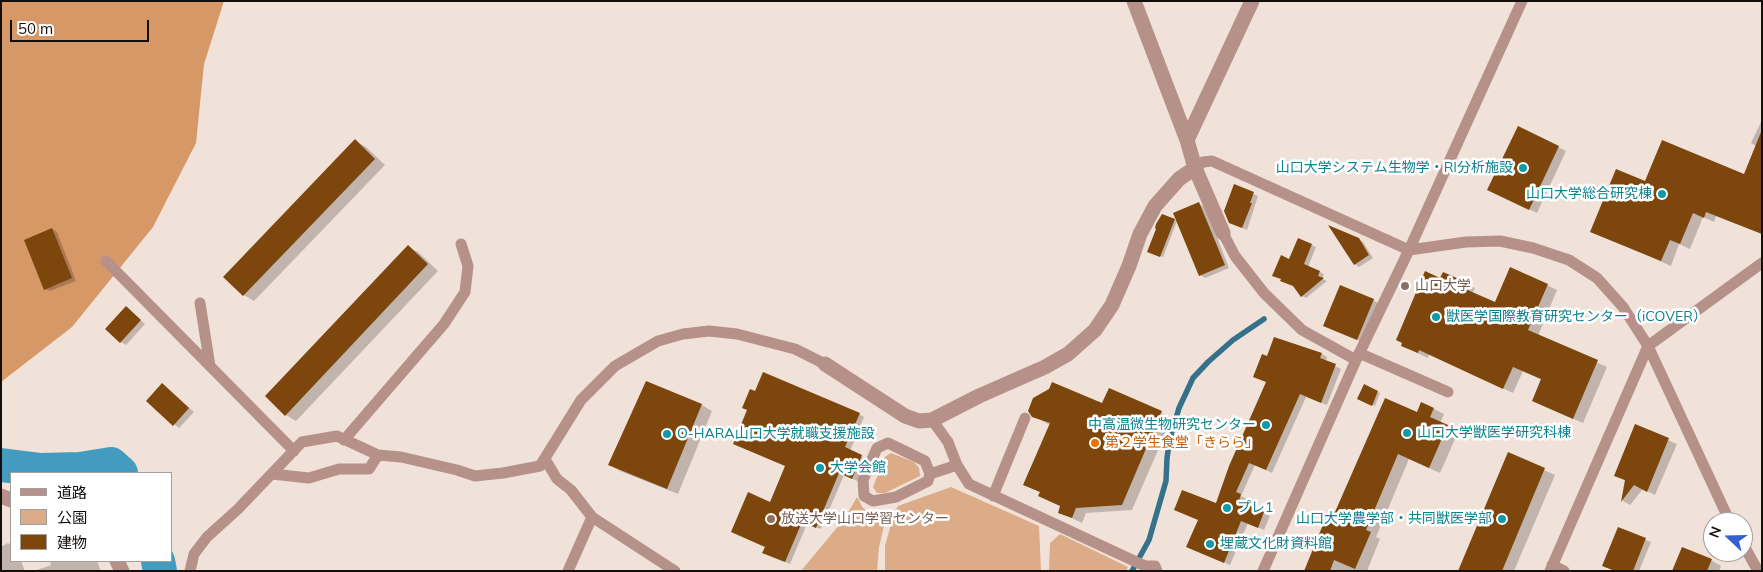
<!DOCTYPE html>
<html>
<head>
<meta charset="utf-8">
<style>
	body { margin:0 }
	#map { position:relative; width:1763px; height:572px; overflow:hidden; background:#f0e2d8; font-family:Mulish,"Noto Sans JP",sans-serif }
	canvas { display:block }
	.frame { position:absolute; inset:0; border:2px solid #120e0b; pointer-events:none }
	.legend { position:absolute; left:10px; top:472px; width:162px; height:90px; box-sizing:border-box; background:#fff; border:1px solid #a09f9d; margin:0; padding:6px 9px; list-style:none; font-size:15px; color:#120e0b }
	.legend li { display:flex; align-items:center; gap:10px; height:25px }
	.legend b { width:25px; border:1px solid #a09f9d }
	.north { position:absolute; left:1703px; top:512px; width:50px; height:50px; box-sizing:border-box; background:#fff; border:1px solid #a09f9d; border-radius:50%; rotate:291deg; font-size:14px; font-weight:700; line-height:20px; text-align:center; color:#120e0b }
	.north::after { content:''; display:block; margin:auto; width:18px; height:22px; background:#3460d0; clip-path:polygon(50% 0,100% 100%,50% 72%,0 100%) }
	.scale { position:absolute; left:10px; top:20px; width:139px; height:22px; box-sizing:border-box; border:2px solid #120e0b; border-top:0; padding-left:6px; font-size:15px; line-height:18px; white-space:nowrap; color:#120e0b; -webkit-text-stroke:4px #fff; paint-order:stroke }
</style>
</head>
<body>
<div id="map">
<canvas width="1763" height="572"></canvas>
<div class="frame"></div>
<ul class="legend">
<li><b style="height:6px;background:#b5918a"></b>道路</li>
<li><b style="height:14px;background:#dcab87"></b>公園</li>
<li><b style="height:14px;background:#7c460c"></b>建物</li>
</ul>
<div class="north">N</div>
<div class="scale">50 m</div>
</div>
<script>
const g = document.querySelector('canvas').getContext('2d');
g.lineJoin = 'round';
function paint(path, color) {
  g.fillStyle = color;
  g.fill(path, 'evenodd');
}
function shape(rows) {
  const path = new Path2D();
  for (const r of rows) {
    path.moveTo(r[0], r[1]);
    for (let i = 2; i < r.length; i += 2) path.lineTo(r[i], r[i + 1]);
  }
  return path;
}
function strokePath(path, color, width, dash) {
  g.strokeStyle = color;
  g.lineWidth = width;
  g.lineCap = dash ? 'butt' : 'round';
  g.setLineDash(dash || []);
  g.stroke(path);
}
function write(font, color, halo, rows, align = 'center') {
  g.font = font + ' Mulish,"Noto Sans JP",sans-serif';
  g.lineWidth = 5;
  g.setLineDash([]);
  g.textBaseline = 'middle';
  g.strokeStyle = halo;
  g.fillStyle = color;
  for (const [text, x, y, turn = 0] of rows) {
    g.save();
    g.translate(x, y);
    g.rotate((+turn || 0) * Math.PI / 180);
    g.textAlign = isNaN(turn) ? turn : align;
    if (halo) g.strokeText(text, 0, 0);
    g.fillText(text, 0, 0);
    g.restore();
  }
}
const green = shape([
	[891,453,914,462,919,468,920,476,885,493,877,493,873,487,885,457],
	[951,487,1039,526,1041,571,885,571,885,546,894,513,898,506],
	[857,497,863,508,870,513,887,513,879,547,877,571,801,571,845,518],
	[1060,534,1128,567,1126,571,1049,571,1050,543]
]);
const forest = shape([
	[1,1,224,1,204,64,196,143,153,227,72,327,1,382]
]);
const shadow = shape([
	[1762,120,1762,234,1716,216,1714,222,1703,217,1690,249,1679,244,1671,266,1591,231,1646,182,1745,175,1756,146,1751,143],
	[355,141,366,147,385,165,254,301,244,295,225,277],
	[1558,147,1566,151,1537,213,1497,194],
	[1235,186,1258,196,1247,230,1235,225],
	[1199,204,1205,207,1229,268,1205,278,1200,275],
	[1174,220,1177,221,1163,257,1151,253],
	[52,229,57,232,76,281,50,291,45,289],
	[1358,239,1363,242,1373,258,1359,267,1355,264],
	[1312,245,1316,247,1308,267,1324,274,1322,279,1327,281,1306,298,1302,296,1290,261],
	[408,247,418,252,438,271,296,421,286,415],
	[1441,280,1465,283,1475,288,1472,294,1495,303,1547,285,1557,290,1538,336,1607,367,1583,423,1533,401,1542,380,1523,371,1513,393,1429,354,1428,358,1402,346],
	[1373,300,1381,305,1365,343,1333,330],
	[126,308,145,324,126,345,121,342],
	[1274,338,1322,354,1327,357,1326,362,1341,369,1327,405,1306,397,1272,473,1255,465,1241,496,1247,499,1244,505,1270,516,1264,530,1248,523,1230,565,1188,547,1217,505,1267,382,1268,358],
	[647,382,702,405,712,411,678,494,620,471,610,465],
	[163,384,194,412,179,428,148,401],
	[1364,386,1380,393,1375,406,1359,399],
	[1110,390,1172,418,1132,510,1086,513,1082,523,1059,512,1061,506,1041,493,1025,484,1050,425,1033,416,1103,405],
	[1434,409,1444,414,1440,423,1458,432,1440,473,1409,459,1376,537,1380,539,1367,571,1305,571,1335,514,1418,413],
	[859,414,864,417,850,451,867,459,857,481,844,475,821,529,807,524,790,564,769,555,766,547,771,503],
	[1636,426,1677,444,1655,495,1643,489,1630,505,1623,501,1626,481,1616,476],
	[1509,454,1555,475,1514,571,1459,571],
	[1618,529,1651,542,1639,571,1615,571],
	[8,543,11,545,11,561,21,561,25,571,1,571,1,547],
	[1711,560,1721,566,1719,571,1673,571],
	[50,561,97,561,101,571,34,571,51,565]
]);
const stream = shape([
	[1132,571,1149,540,1166,481,1167,458,1170,438,1179,408,1193,378,1208,362,1233,340,1264,319]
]);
const river = shape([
	[1,465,41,470,80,469,111,464,121,473],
	[158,561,160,571]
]);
const building = shape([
	[1518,126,1559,146,1529,210,1487,190],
	[1761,132,1762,234,1706,212,1704,218,1693,213,1680,244,1670,240,1661,261,1590,232,1616,169,1645,181,1662,140,1744,174],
	[355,139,375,159,243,296,223,277],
	[1234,184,1254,192,1250,203,1252,203,1242,228,1229,223,1224,211],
	[1199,202,1225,265,1199,276,1173,213],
	[1162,214,1175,219,1160,257,1147,252,1156,229,1155,228,1156,224],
	[1328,225,1359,238,1369,255,1354,265],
	[52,228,72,278,44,290,24,240],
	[1298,238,1312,244,1304,264,1320,271,1318,276,1324,278,1301,297,1293,286,1280,281,1281,279,1272,276,1281,255,1289,259],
	[408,245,428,264,285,416,265,396],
	[1510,267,1548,284,1528,330,1598,360,1573,419,1532,401,1541,379,1513,367,1503,389,1419,350,1418,353,1401,346,1402,343,1396,340,1425,271,1440,278,1443,272,1466,282,1463,288,1495,302],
	[1340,285,1374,299,1357,340,1323,326],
	[126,306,141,320,120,343,105,329],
	[1274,337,1322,353,1320,358,1336,364,1321,403,1300,394,1266,470,1249,463,1236,492,1241,494,1239,501,1264,512,1258,528,1241,521,1224,563,1186,547,1198,520,1174,510,1182,490,1216,503,1229,466,1266,382,1253,377,1262,354,1267,356],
	[763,372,860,413,845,447,862,455,852,479,839,473,816,528,802,522,785,562,762,553,765,547,731,532,748,492,770,502,785,466,733,444,747,410,742,408,750,389,755,391],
	[646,381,702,404,667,489,608,465],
	[1052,382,1102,403,1109,388,1162,411,1122,505,1076,508,1072,518,1058,513,1060,506,1038,496,1040,492,1023,485,1050,423,1032,417,1028,411,1033,398,1049,389],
	[162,383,189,408,173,426,146,401],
	[1364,384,1378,391,1372,406,1357,399],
	[1385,398,1417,412,1421,402,1434,408,1430,417,1448,425,1429,468,1398,454,1366,530,1371,532,1355,569,1334,560,1330,571,1304,571,1329,510,1335,512],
	[1635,424,1669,438,1647,492,1634,485,1621,502,1625,480,1614,476],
	[1508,452,1545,468,1502,571,1458,571],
	[1618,527,1646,538,1633,571,1615,571,1602,566],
	[1682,547,1712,559,1707,571,1672,571]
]);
const lane = shape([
	[1195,168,1203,162,1212,161,1409,250,1466,242,1500,241,1533,248,1569,260,1597,278,1623,307,1648,346,1730,522],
	[1223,233,1235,256,1264,293,1302,330,1356,360],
	[106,261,294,451],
	[200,303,210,366],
	[1359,353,1448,392],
	[932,420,948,442,957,465,969,484,1145,566,1155,566,1157,571],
	[344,440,444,324,465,292,468,266,461,244],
	[545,459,557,479,571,490,592,517],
	[272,474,309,478,339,469,369,469,378,455],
	[930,474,925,461,888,443,877,448,863,480,864,496,873,501,896,497,928,481,930,474,957,465],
	[993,496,1025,418],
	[1743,544,1758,571],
	[1552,565,1564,571],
	[190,571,194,554,207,537,238,509,302,442,337,436,378,455,401,457,457,470,475,476,503,473,540,466,581,400,615,366,658,341,683,334,709,331,737,334,795,349,825,364],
	[568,571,592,517,675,571],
	[1263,571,1356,360,1409,250,1522,1],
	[1550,571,1648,346,1762,263]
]);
const street = shape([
	[1134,1,1187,140,1195,168,1223,233],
	[1187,140,1252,1],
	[825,364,905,416,919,421,932,420,979,396,1045,367,1068,354,1095,330,1112,305,1129,266,1140,234,1155,206,1179,179,1195,168],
	[1,496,11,500],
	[117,561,122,571]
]);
const markers = [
	[1523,168,5,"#0f9aa8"],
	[1662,194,5,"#0f9aa8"],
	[1405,286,5,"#8d6e63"],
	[1436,317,5,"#0f9aa8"],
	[1266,425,5,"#0f9aa8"],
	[1407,433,5,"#0f9aa8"],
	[667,434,5,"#0f9aa8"],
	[1095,443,5,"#e8710a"],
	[820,468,5,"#0f9aa8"],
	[1227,508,5,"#0f9aa8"],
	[771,519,5,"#8d6e63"],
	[1502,519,5,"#0f9aa8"],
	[1210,544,5,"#0f9aa8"]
];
const cultureNames = [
	["山口大学システム生物学・RI分析施設",1513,168,"right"],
	["山口大学総合研究棟",1652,194,"right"],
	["獣医学国際教育研究センター（iCOVER）",1446,317],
	["中高温微生物研究センター",1256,425,"right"],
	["山口大学獣医学研究科棟",1417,433],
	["O-HARA山口大学就職支援施設",677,434],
	["大学会館",830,468],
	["プレ1",1237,508],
	["山口大学農学部・共同獣医学部",1492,519,"right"],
	["埋蔵文化財資料館",1220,544]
];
const educationNames = [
	["山口大学",1415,286],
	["放送大学山口学習センター",781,519]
];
const foodNames = [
	["第２学生食堂「きらら」",1105,443]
];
paint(green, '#dcab87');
paint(forest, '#d79868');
paint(shadow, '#0003');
strokePath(stream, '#35718a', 5.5);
strokePath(river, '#449bc0', 34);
paint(building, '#7c460c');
strokePath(lane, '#b5918a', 11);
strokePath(street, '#b5918a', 15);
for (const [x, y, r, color] of markers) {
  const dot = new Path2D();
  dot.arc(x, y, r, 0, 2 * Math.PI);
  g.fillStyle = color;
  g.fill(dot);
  strokePath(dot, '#fff', 2);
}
write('14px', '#0d838f', '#fff', cultureNames, 'left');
write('14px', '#785e54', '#fff', educationNames, 'left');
write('14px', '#c56008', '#fff', foodNames, 'left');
</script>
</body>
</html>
